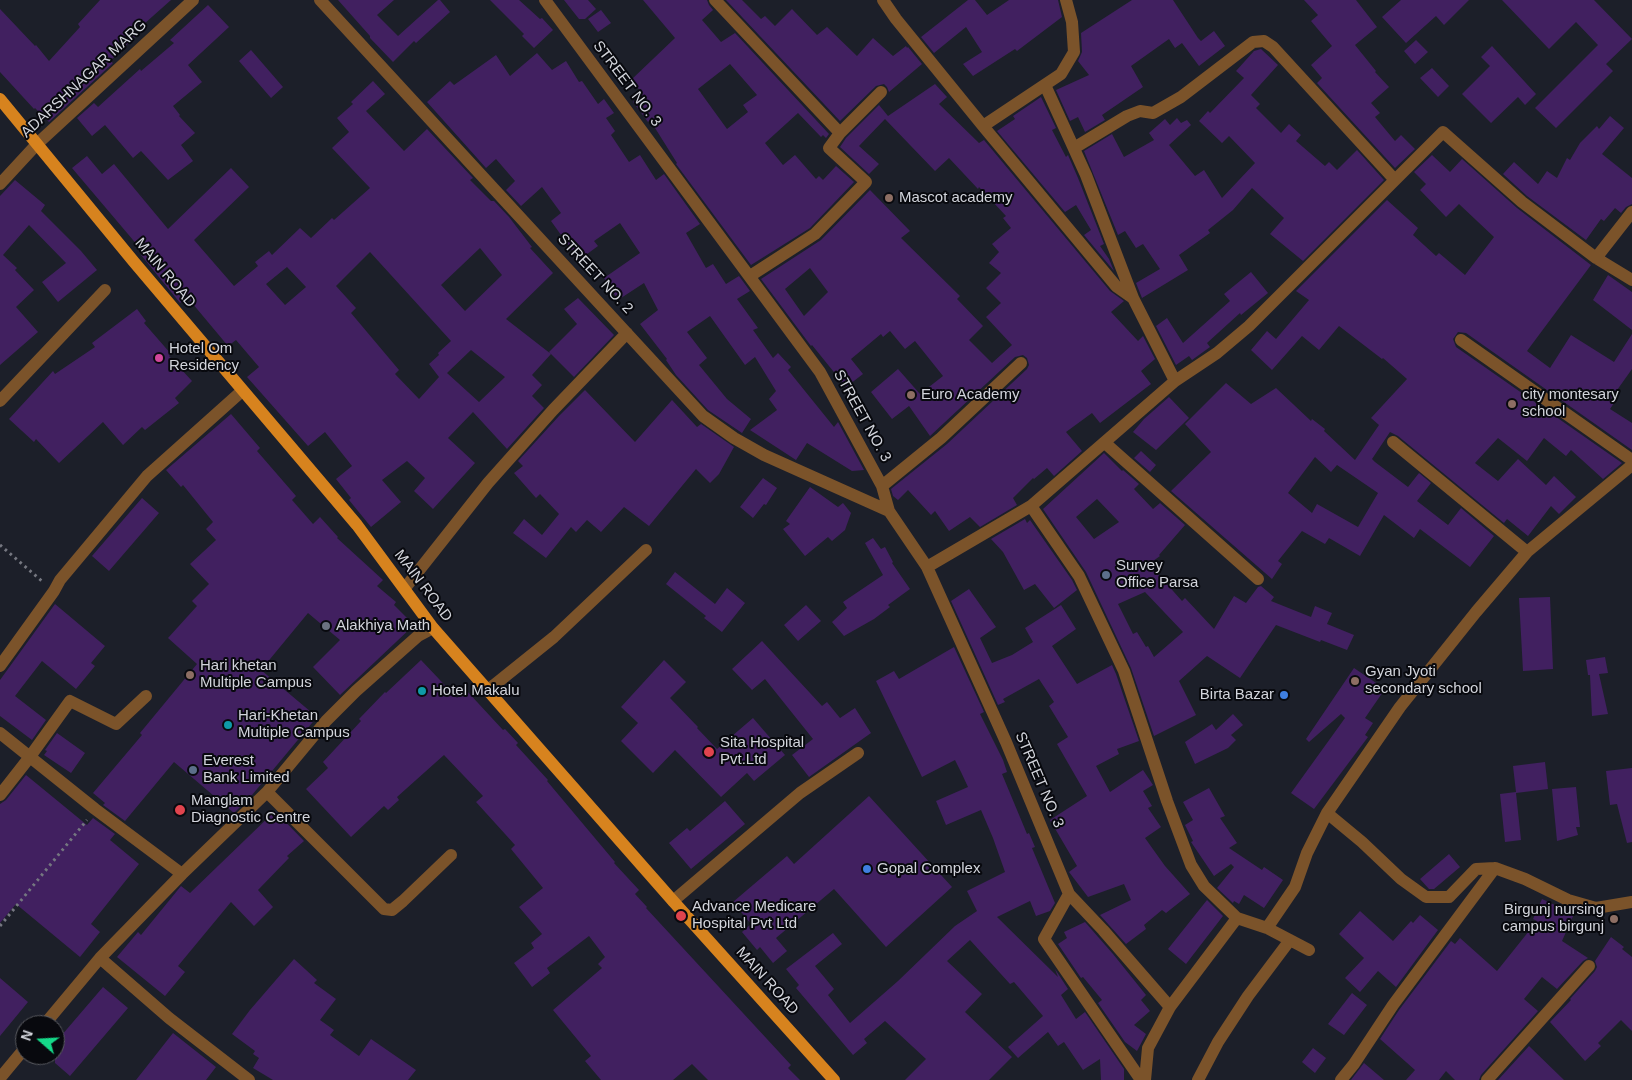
<!DOCTYPE html>
<html>
<head>
<meta charset="utf-8">
<style>
	body { margin:0 }
	#map { position:relative; width:1632px; height:1080px; overflow:hidden; background:#1c1f29; font-family:Arial,sans-serif }
	canvas { display:block }
	.north { position:absolute; left:15px; top:1015px; width:50px; height:50px; box-sizing:border-box; background:#08090e; border:1px solid #595a60; border-radius:50%; rotate:289deg; font-size:14px; font-weight:700; line-height:20px; text-align:center; color:#d2d4db }
	.north::after { content:''; display:block; margin:auto; width:18px; height:22px; background:#15d989; clip-path:polygon(50% 0,100% 100%,50% 72%,0 100%) }
</style>
</head>
<body>
<div id="map">
<canvas width="1632" height="1080"></canvas>
<div class="north">N</div>
</div>
<script>
const g = document.querySelector('canvas').getContext('2d');
g.lineJoin = 'round';
function paint(path, color) {
  g.fillStyle = color;
  g.fill(path, 'evenodd');
}
function shape(rows) {
  const path = new Path2D();
  for (const r of rows) {
    path.moveTo(r[0], r[1]);
    for (let i = 2; i < r.length; i += 2) path.lineTo(r[i], r[i + 1]);
  }
  return path;
}
function strokePath(path, color, width, dash) {
  g.strokeStyle = color;
  g.lineWidth = width;
  g.lineCap = dash ? 'butt' : 'round';
  g.setLineDash(dash || []);
  g.stroke(path);
}
function write(font, color, halo, rows, align = 'center') {
  g.font = font + ' Arial,sans-serif';
  g.lineWidth = 4;
  g.setLineDash([]);
  g.textBaseline = 'middle';
  g.strokeStyle = halo;
  g.fillStyle = color;
  for (const [text, x, y, turn = 0] of rows) {
    g.save();
    g.translate(x, y);
    g.rotate((+turn || 0) * Math.PI / 180);
    g.textAlign = isNaN(turn) ? turn : align;
    if (halo) g.strokeText(text, 0, 0);
    g.fillText(text, 0, 0);
    g.restore();
  }
}
const building = shape([
	[100,0,171,0,144,24,146,26,110,61,113,63,112,64,49,122,35,108,34,109,0,72,0,9,35,46,36,45,49,61,80,27,78,24],
	[338,0,394,0,377,15,398,36,438,0,440,0,450,12,416,43,414,41,393,62,370,38,370,36],
	[490,0,519,0,540,19,542,18,553,30,534,48,522,36,524,34],
	[564,0,588,0,596,9,585,19,579,19],
	[643,0,707,0,709,5,713,10,702,20,721,42,735,33,829,134,826,138,823,135,821,137,798,113,765,143,783,165,795,155,816,179,819,176,823,180,836,166,854,182,810,228,751,265,676,164,677,163,650,120,648,122,633,102,643,94,631,80,675,38],
	[730,64,757,95,743,105,748,112,727,129,698,89],
	[726,0,742,0,761,19,765,16,775,26,792,9,817,35,827,27,857,56,873,38,893,56,906,46,907,48,908,47,922,64,889,92,887,87,884,84,876,86,840,121],
	[968,0,975,0,987,15,1009,0,1058,0,1062,17,1017,51,1015,49,973,76,963,64,982,52,966,27,934,53,921,37],
	[1132,0,1173,0,1198,38,1201,41,1214,31,1225,46,1199,66,1182,43,1175,48,1169,39,1131,66,1143,87,1102,115,1105,120,1085,132,1078,117,1070,121,1056,90,1089,75,1078,61,1082,52,1081,33],
	[1304,0,1356,0,1377,27,1355,45,1376,71,1375,72,1389,87,1371,103,1380,113,1375,117,1395,141,1401,135,1415,149,1395,168,1317,83,1322,78,1311,65,1332,46,1311,21,1318,15],
	[1401,0,1469,0,1444,25,1436,16,1406,43,1382,17],
	[1502,0,1594,0,1632,39,1606,64,1613,71,1556,128,1535,108,1598,45,1576,22,1549,49],
	[208,5,229,27,188,65,202,82,173,106,180,115,179,116,195,133,181,145,193,161,168,180,141,151,133,158,105,125,92,136,77,118,94,103,98,107,140,69,141,71,174,43,170,40],
	[601,10,611,23,598,32,588,19],
	[1416,40,1428,52,1415,64,1404,51],
	[1492,46,1536,94,1525,105,1518,97,1491,123,1462,94,1490,66,1481,57],
	[1261,49,1278,65,1251,95,1260,104,1256,108,1281,133,1289,124,1301,135,1296,141,1325,166,1329,162,1337,170,1357,150,1384,180,1303,261,1270,234,1284,218,1252,188,1233,210,1208,230,1210,233,1179,255,1188,270,1142,298,1136,283,1160,269,1143,244,1136,248,1125,231,1118,235,1084,151,1112,134,1124,157,1154,140,1149,133,1165,119,1170,125,1177,118,1181,123,1187,120,1191,125,1169,145,1195,176,1204,170,1222,198,1255,163,1229,136,1222,143,1199,121,1208,111,1210,113,1244,78,1236,71,1254,51],
	[251,50,283,87,271,98,239,61],
	[537,53,552,70,566,61,579,82,582,81,598,104,604,99,614,113,606,118,615,131,611,135,629,162,640,155,656,180,664,174,700,224,686,233,706,268,713,264,726,284,739,276,750,291,737,299,758,328,753,330,773,358,778,353,791,367,788,370,834,427,838,422,864,470,852,471,807,443,796,460,750,430,777,410,769,399,776,391,755,357,745,365,710,316,687,332,707,358,699,365,727,399,751,419,742,433,708,410,676,375,666,360,667,359,640,324,658,310,644,283,618,300,604,278,640,253,620,223,594,241,598,246,579,260,551,221,561,213,542,187,521,206,506,190,515,181,496,159,486,168,427,102,450,81,454,85,496,55,510,76],
	[1432,68,1449,86,1438,97,1420,78],
	[373,81,385,94,366,111,404,151,427,129,473,178,470,180,491,201,494,201,509,217,532,247,530,248,553,273,506,319,551,354,532,375,542,385,532,396,544,408,507,449,473,412,448,438,475,463,433,509,414,491,425,478,407,461,382,480,401,502,371,527,349,500,351,498,336,479,352,466,325,432,308,446,247,377,259,367,236,340,228,346,187,297,180,303,141,255,144,253,72,168,87,156,102,174,114,164,168,229,231,168,249,187,194,240,234,286,258,266,255,262,269,251,272,255,300,228,311,238,332,218,334,220,370,188,332,148,349,132,337,118,353,104,351,102],
	[480,248,502,275,465,311,441,285],
	[370,252,451,341,438,353,439,355,429,364,439,377,419,399,395,374,399,370,351,313,356,308,336,286],
	[287,267,306,287,285,305,266,284],
	[471,350,505,377,479,402,447,373],
	[935,84,947,97,939,104,979,143,984,140,1110,291,1124,301,1111,312,1138,341,1143,336,1155,359,1141,371,1151,384,1100,423,1092,413,1066,432,1082,451,1054,476,1047,468,1034,479,1033,478,1013,498,1017,505,980,527,970,517,949,531,935,511,931,515,908,490,898,500,893,496,891,489,947,444,1027,369,1029,365,1027,358,1023,355,1015,357,930,436,909,406,892,419,871,392,898,369,920,394,943,376,915,341,905,349,890,331,883,337,881,334,851,359,863,374,846,387,812,345,811,346,761,279,821,240,870,190,910,231,901,238,960,296,957,299,983,326,969,340,992,363,1012,345,986,317,1001,303,986,288,1001,273,989,263,999,252,992,244,1011,228,1003,218,1006,216,979,187,978,189,949,158,935,171,885,119,859,146,879,164,869,174,840,147,846,138,879,105,888,116],
	[810,268,828,292,804,316,785,289],
	[1041,97,1056,128,1052,130,1066,157,1068,155,1078,178,1104,244,1100,246,1109,259,1114,271,1084,235,1091,230,1076,205,1065,212,997,131,1015,119,1013,116],
	[1610,116,1624,128,1602,154,1632,178,1632,204,1626,207,1621,213,1615,208,1604,221,1601,219,1586,240,1527,196,1503,174,1514,162,1538,184,1547,171,1557,178,1567,158,1570,160,1580,143,1597,126,1599,129],
	[1432,155,1450,172,1462,159,1517,208,1591,265,1527,351,1550,368,1571,335,1614,362,1632,334,1632,369,1610,400,1614,403,1610,409,1632,423,1632,450,1466,333,1458,332,1453,339,1456,347,1622,463,1603,479,1571,450,1566,456,1544,438,1527,461,1498,438,1475,463,1498,481,1518,459,1546,485,1554,476,1576,497,1559,514,1551,506,1528,536,1507,519,1504,523,1398,436,1390,432,1372,459,1375,462,1408,487,1419,473,1431,483,1417,501,1448,525,1461,508,1494,536,1470,567,1420,529,1414,538,1384,515,1360,556,1329,538,1325,544,1302,531,1278,561,1282,564,1272,579,1171,491,1211,452,1185,424,1226,383,1251,404,1276,388,1311,421,1312,419,1325,429,1324,431,1355,460,1379,425,1371,418,1407,379,1383,358,1382,359,1339,326,1319,350,1302,336,1272,370,1251,350,1267,331,1276,339,1309,300,1296,291,1387,200,1418,228,1413,235,1436,256,1439,253,1465,275,1494,237,1459,204,1446,217,1420,190,1426,184,1414,172],
	[1315,457,1331,472,1337,465,1378,493,1358,527,1317,504,1312,513,1288,493],
	[15,180,45,205,41,211,81,251,97,270,58,302,42,282,66,263,29,225,3,255,17,268,15,270,34,290,16,307,38,332,0,365,0,196],
	[1251,272,1268,293,1241,315,1240,313,1207,343,1210,347,1192,360,1189,356,1176,365,1156,326,1167,318,1183,343,1230,301,1224,294],
	[1608,275,1632,292,1632,330,1593,300],
	[578,298,614,335,574,377,549,352,577,324,564,309],
	[137,309,146,321,144,323,171,354,169,356,192,381,175,398,179,403,145,430,142,427,123,445,103,422,59,463,36,439,34,442,9,419,53,371,55,374,95,347,92,343],
	[585,390,635,442,672,400,697,427,701,424,734,447,719,474,710,483,696,469,649,526,624,507,601,532,587,520,576,532,571,527,546,558,513,533,524,519,542,535,559,514,540,494,536,498,514,473,523,466,518,461,559,416],
	[1169,397,1189,418,1156,450,1133,432,1144,419],
	[231,414,260,448,257,451,296,496,292,500,313,524,320,517,338,537,337,538,383,580,377,586,396,602,394,605,414,625,340,695,313,667,340,640,308,613,261,670,317,717,252,795,234,813,174,762,125,821,103,805,105,803,93,793,142,735,140,733,197,664,168,638,197,606,192,601,209,584,190,564,216,540,206,529,213,522,183,485,181,487,166,470],
	[1141,451,1156,465,1150,472,1134,458],
	[1104,453,1122,471,1123,470,1139,484,1134,489,1153,509,1160,503,1185,525,1159,555,1160,556,1149,564,1182,601,1185,598,1214,629,1234,596,1246,603,1258,587,1261,586,1274,597,1271,601,1311,617,1315,606,1332,613,1327,624,1354,635,1347,650,1321,640,1320,642,1276,625,1240,678,1207,656,1179,681,1196,715,1154,736,1131,668,1086,572,1043,509],
	[1097,499,1119,522,1094,539,1076,517],
	[1145,592,1183,632,1154,657,1148,646,1146,647,1137,632,1133,634,1118,604],
	[763,478,777,488,766,505,764,504,753,518,740,507],
	[810,487,838,507,843,503,851,513,845,530,832,541,828,537,805,556,783,529,790,524,786,521],
	[142,498,159,513,109,571,92,556],
	[1025,519,1027,523,1030,520,1072,580,1077,590,1054,608,1035,584,1024,590,1003,552,991,539],
	[873,538,881,549,885,547,893,562,892,563,910,589,888,605,890,607,874,619,844,636,832,622,847,608,843,602,883,575,865,543],
	[675,572,715,604,727,588,745,603,722,632,704,618,706,616,666,584],
	[969,589,996,627,980,638,992,663,1012,655,1033,642,1025,628,1061,605,1076,629,1052,646,1077,684,1112,665,1116,674,1139,741,1117,749,1119,754,1096,766,1110,792,1143,770,1153,785,1143,791,1152,806,1148,808,1161,827,1145,838,1165,866,1190,894,1166,913,1162,910,1144,925,1146,929,1126,944,1100,915,1131,900,1124,884,1088,897,1069,872,1077,866,1050,820,1087,796,1057,744,1068,737,1049,706,1054,702,1039,679,1003,699,1005,702,998,705,951,601],
	[1550,597,1553,669,1523,671,1519,598],
	[55,604,105,646,91,663,95,666,76,689,42,661,15,696,46,720,32,740,0,716,0,680],
	[806,605,821,621,798,641,784,625],
	[762,641,822,706,827,702,840,718,855,708,871,733,809,777,792,755,813,739,765,679,752,690,732,669],
	[954,647,984,712,980,714,1003,760,1007,772,1002,774,1027,834,1029,833,1035,847,1032,848,1055,903,1050,911,1036,916,1030,901,997,917,1058,977,1055,969,1068,989,1061,995,1076,1019,1085,1012,1124,1069,1124,1080,1101,1080,1100,1059,1083,1070,1064,1042,1058,1046,1048,1032,1018,1058,1008,1047,1043,1016,1014,982,1010,984,970,940,947,961,982,994,965,1012,1012,1057,989,1080,905,1080,926,1059,885,1021,864,1039,867,1043,853,1055,796,988,799,985,786,969,833,933,842,944,815,966,834,989,828,995,850,1023,898,981,955,926,977,911,967,891,1005,872,993,838,981,810,946,825,936,801,968,787,961,772,955,760,922,777,876,681,894,671,899,679],
	[1605,657,1608,673,1599,674,1608,714,1592,716,1590,675,1588,675,1586,660],
	[421,660,457,698,466,690,503,730,505,729,518,743,516,745,548,780,547,781,615,862,614,863,639,890,635,894,647,907,646,908,791,1065,788,1068,800,1080,708,1080,692,1064,673,1080,601,1080,585,1061,591,1056,553,1010,602,968,598,964,605,957,589,936,547,968,550,973,532,987,514,963,534,948,531,943,542,934,519,907,543,888,511,849,515,845,476,802,483,796,444,755,397,797,399,800,388,810,384,806,351,837,306,789,328,768,323,762,361,721,359,719,385,692,386,693],
	[664,660,686,682,670,698,698,727,697,728,717,749,753,718,785,755,754,781,747,773,721,797,675,750,653,773,621,741,638,723,621,707],
	[1354,668,1385,689,1365,718,1373,723,1365,735,1368,737,1314,809,1291,793,1345,718,1341,714,1309,742,1306,739],
	[1233,714,1243,725,1231,735,1236,740,1228,748,1195,764,1185,742,1212,724,1216,730],
	[57,733,85,753,71,773,44,755,47,751,45,750],
	[1545,762,1548,789,1516,793,1521,840,1505,842,1500,794,1516,792,1513,766],
	[1632,768,1632,842,1627,843,1617,804,1610,805,1606,771],
	[26,775,87,825,93,818,115,834,110,840,139,864,91,924,100,932,80,957,16,904,0,923,0,804,6,800],
	[1576,787,1580,827,1576,827,1578,835,1557,841,1552,789],
	[1209,788,1225,816,1220,818,1237,843,1229,848,1262,870,1264,867,1283,880,1264,908,1244,895,1239,904,1234,901,1233,903,1217,888,1234,867,1231,864,1214,876,1191,842,1193,841,1185,825,1193,820,1183,802],
	[869,796,952,887,886,947,834,889,776,938,787,951,773,963,760,947,757,950,742,932,751,924,733,902,787,856,794,864],
	[725,801,745,824,691,869,669,843,687,828,690,831],
	[275,811,304,841,287,856,289,858,258,890,273,907,254,926,231,902,178,966,185,972,165,996,117,957,138,932,141,935,181,886,190,893],
	[1449,854,1460,867,1434,889,1429,889,1420,879],
	[1542,899,1574,914,1562,941,1588,958,1583,961,1557,989,1542,977,1524,999,1538,1011,1481,1075,1479,1080,1455,1080,1446,1071,1439,1080,1406,1080,1415,1070,1380,1039,1399,1010,1451,941,1455,944,1460,938,1497,971,1537,921,1533,919],
	[1207,900,1223,916,1186,964,1168,949],
	[1360,911,1393,941,1411,921,1413,923,1420,915,1438,930,1396,987,1378,971,1360,992,1345,978,1364,958,1339,934],
	[1085,922,1113,954,1146,995,1141,1000,1150,1011,1134,1025,1146,1034,1137,1051,1125,1042,1098,1003,1102,1000,1083,977,1081,978,1058,944,1067,938,1064,932],
	[1611,937,1624,947,1622,949,1632,957,1632,1031,1621,1020,1598,1043,1601,1046,1585,1061,1550,1022,1571,1000,1570,999,1595,971,1597,967,1595,961],
	[294,959,317,980,314,983,336,999,320,1020,334,1030,330,1035,359,1056,371,1039,416,1070,408,1080,273,1080,253,1068,259,1058,253,1054,255,1051,232,1034,250,1010],
	[0,978,28,1002,0,1036],
	[103,987,128,1008,70,1076,55,1063,55,1043],
	[1352,993,1367,1005,1344,1035,1328,1024],
	[173,1033,216,1067,206,1080,136,1080],
	[1529,1046,1564,1080,1498,1080],
	[1313,1048,1326,1058,1315,1073,1302,1062],
	[1364,1063,1384,1080,1351,1080]
]);
const path = shape([
	[0,545,43,582],
	[0,926,87,820]
]);
const minor = shape([
	[320,0,703,416,734,438,764,455,889,511],
	[545,0,820,372,882,486,889,511,927,567,1006,742,1069,894,1044,939,1141,1080],
	[715,0,840,133],
	[883,0,896,19,983,126,1116,286,1133,298],
	[1045,85,1086,175,1133,298,1175,381],
	[983,126,1061,74,1074,52,1072,22,1066,0],
	[1074,148,1127,116,1140,111,1153,113,1181,97,1253,42,1264,41,1273,47,1395,180],
	[0,184,37,144,193,0],
	[1596,258,1632,212],
	[750,276,815,234,866,182,829,148,840,133,881,92],
	[1461,340,1632,460],
	[0,401,105,290],
	[1393,442,1527,552],
	[1105,443,1258,579],
	[882,486,941,438,1021,363],
	[1031,506,1079,576,1124,671,1167,801,1191,865,1204,886,1237,918],
	[927,567,1031,506,1175,381,1217,353,1249,326,1443,132,1522,202,1596,258,1632,280],
	[405,588,488,483,553,410,627,333],
	[0,666,54,591,60,580,147,476,242,391],
	[488,690,554,637,646,550],
	[0,733,95,809,182,874],
	[267,792,384,909,392,910,403,901,451,855],
	[0,795,29,758,70,701,116,724,146,696],
	[1327,813,1362,842,1401,879,1426,897,1449,897,1476,869,1495,868,1525,879,1568,900,1596,908,1632,902],
	[1069,894,1103,930,1170,1007],
	[673,901,800,793,858,753],
	[1267,928,1309,950],
	[100,958,169,1018,249,1080],
	[44,1025,100,958,182,874,267,792,326,721,356,691,418,636,433,628],
	[0,1078,25,1048],
	[1145,1080,1148,1048,1170,1007,1237,918,1267,928,1295,887,1307,853,1327,813,1400,707,1476,612,1527,552,1632,465],
	[1198,1080,1218,1042,1248,996,1290,940],
	[1341,1080,1354,1064,1393,1005,1495,868],
	[1487,1080,1589,966]
]);
const major = shape([
	[0,99,134,262,357,525,433,628,673,901,834,1080]
]);
const markers = [
	[889,198,5,"#8d6e63"],
	[159,358,5,"#d1479c"],
	[911,395,5,"#8d6e63"],
	[1512,404,5,"#8d6e63"],
	[1106,575,5,"#5c6f8a"],
	[326,626,5,"#6b7280"],
	[190,675,5,"#8d6e63"],
	[1355,681,5,"#8d6e63"],
	[422,691,5,"#0f9aa8"],
	[1284,695,5,"#3f7fe0"],
	[228,725,5,"#0f9aa8"],
	[709,752,6,"#e0444e"],
	[193,770,5,"#5c6f8a"],
	[180,810,6,"#e0444e"],
	[867,869,5,"#3f7fe0"],
	[681,916,6,"#e0444e"],
	[1614,919,5,"#8d6e63"]
];
const streetNames = [
	["ADARSHNAGAR MARG",84,79,-43],
	["STREET NO. 3",627,84,53],
	["MAIN ROAD",165,273,50],
	["STREET NO. 2",595,274,47],
	["STREET NO. 3",862,416,61],
	["MAIN ROAD",423,586,53],
	["STREET NO. 3",1039,780,67],
	["MAIN ROAD",767,981,48]
];
const poiNames = [
	["Mascot academy",899,198],
	["Hotel Om",169,349],
	["Residency",169,366],
	["Euro Academy",921,395],
	["city montesary",1522,395],
	["school",1522,412],
	["Survey",1116,566],
	["Office Parsa",1116,583],
	["Alakhiya Math",336,626],
	["Hari khetan",200,666],
	["Multiple Campus",200,683],
	["Gyan Jyoti",1365,672],
	["secondary school",1365,689],
	["Hotel Makalu",432,691],
	["Birta Bazar",1274,695,"right"],
	["Hari-Khetan",238,716],
	["Multiple Campus",238,733],
	["Sita Hospital",720,743],
	["Pvt.Ltd",720,760],
	["Everest",203,761],
	["Bank Limited",203,778],
	["Manglam",191,801],
	["Diagnostic Centre",191,818],
	["Gopal Complex",877,869],
	["Advance Medicare",692,907],
	["Hospital Pvt Ltd",692,924],
	["Birgunj nursing",1604,910,"right"],
	["campus birgunj",1604,927,"right"]
];
paint(building, '#412060');
strokePath(path, '#757780', 3, [2.5, 4]);
strokePath(minor, '#7b532a', 12);
strokePath(major, '#d7831e', 12);
for (const [x, y, r, color] of markers) {
  const dot = new Path2D();
  dot.arc(x, y, r, 0, 2 * Math.PI);
  g.fillStyle = color;
  g.fill(dot);
  strokePath(dot, '#08090e', 2);
}
write('15px', '#d2d4db', '#08090e', streetNames);
write('15px', '#d2d4db', '#08090e', poiNames, 'left');
</script>
</body>
</html>
